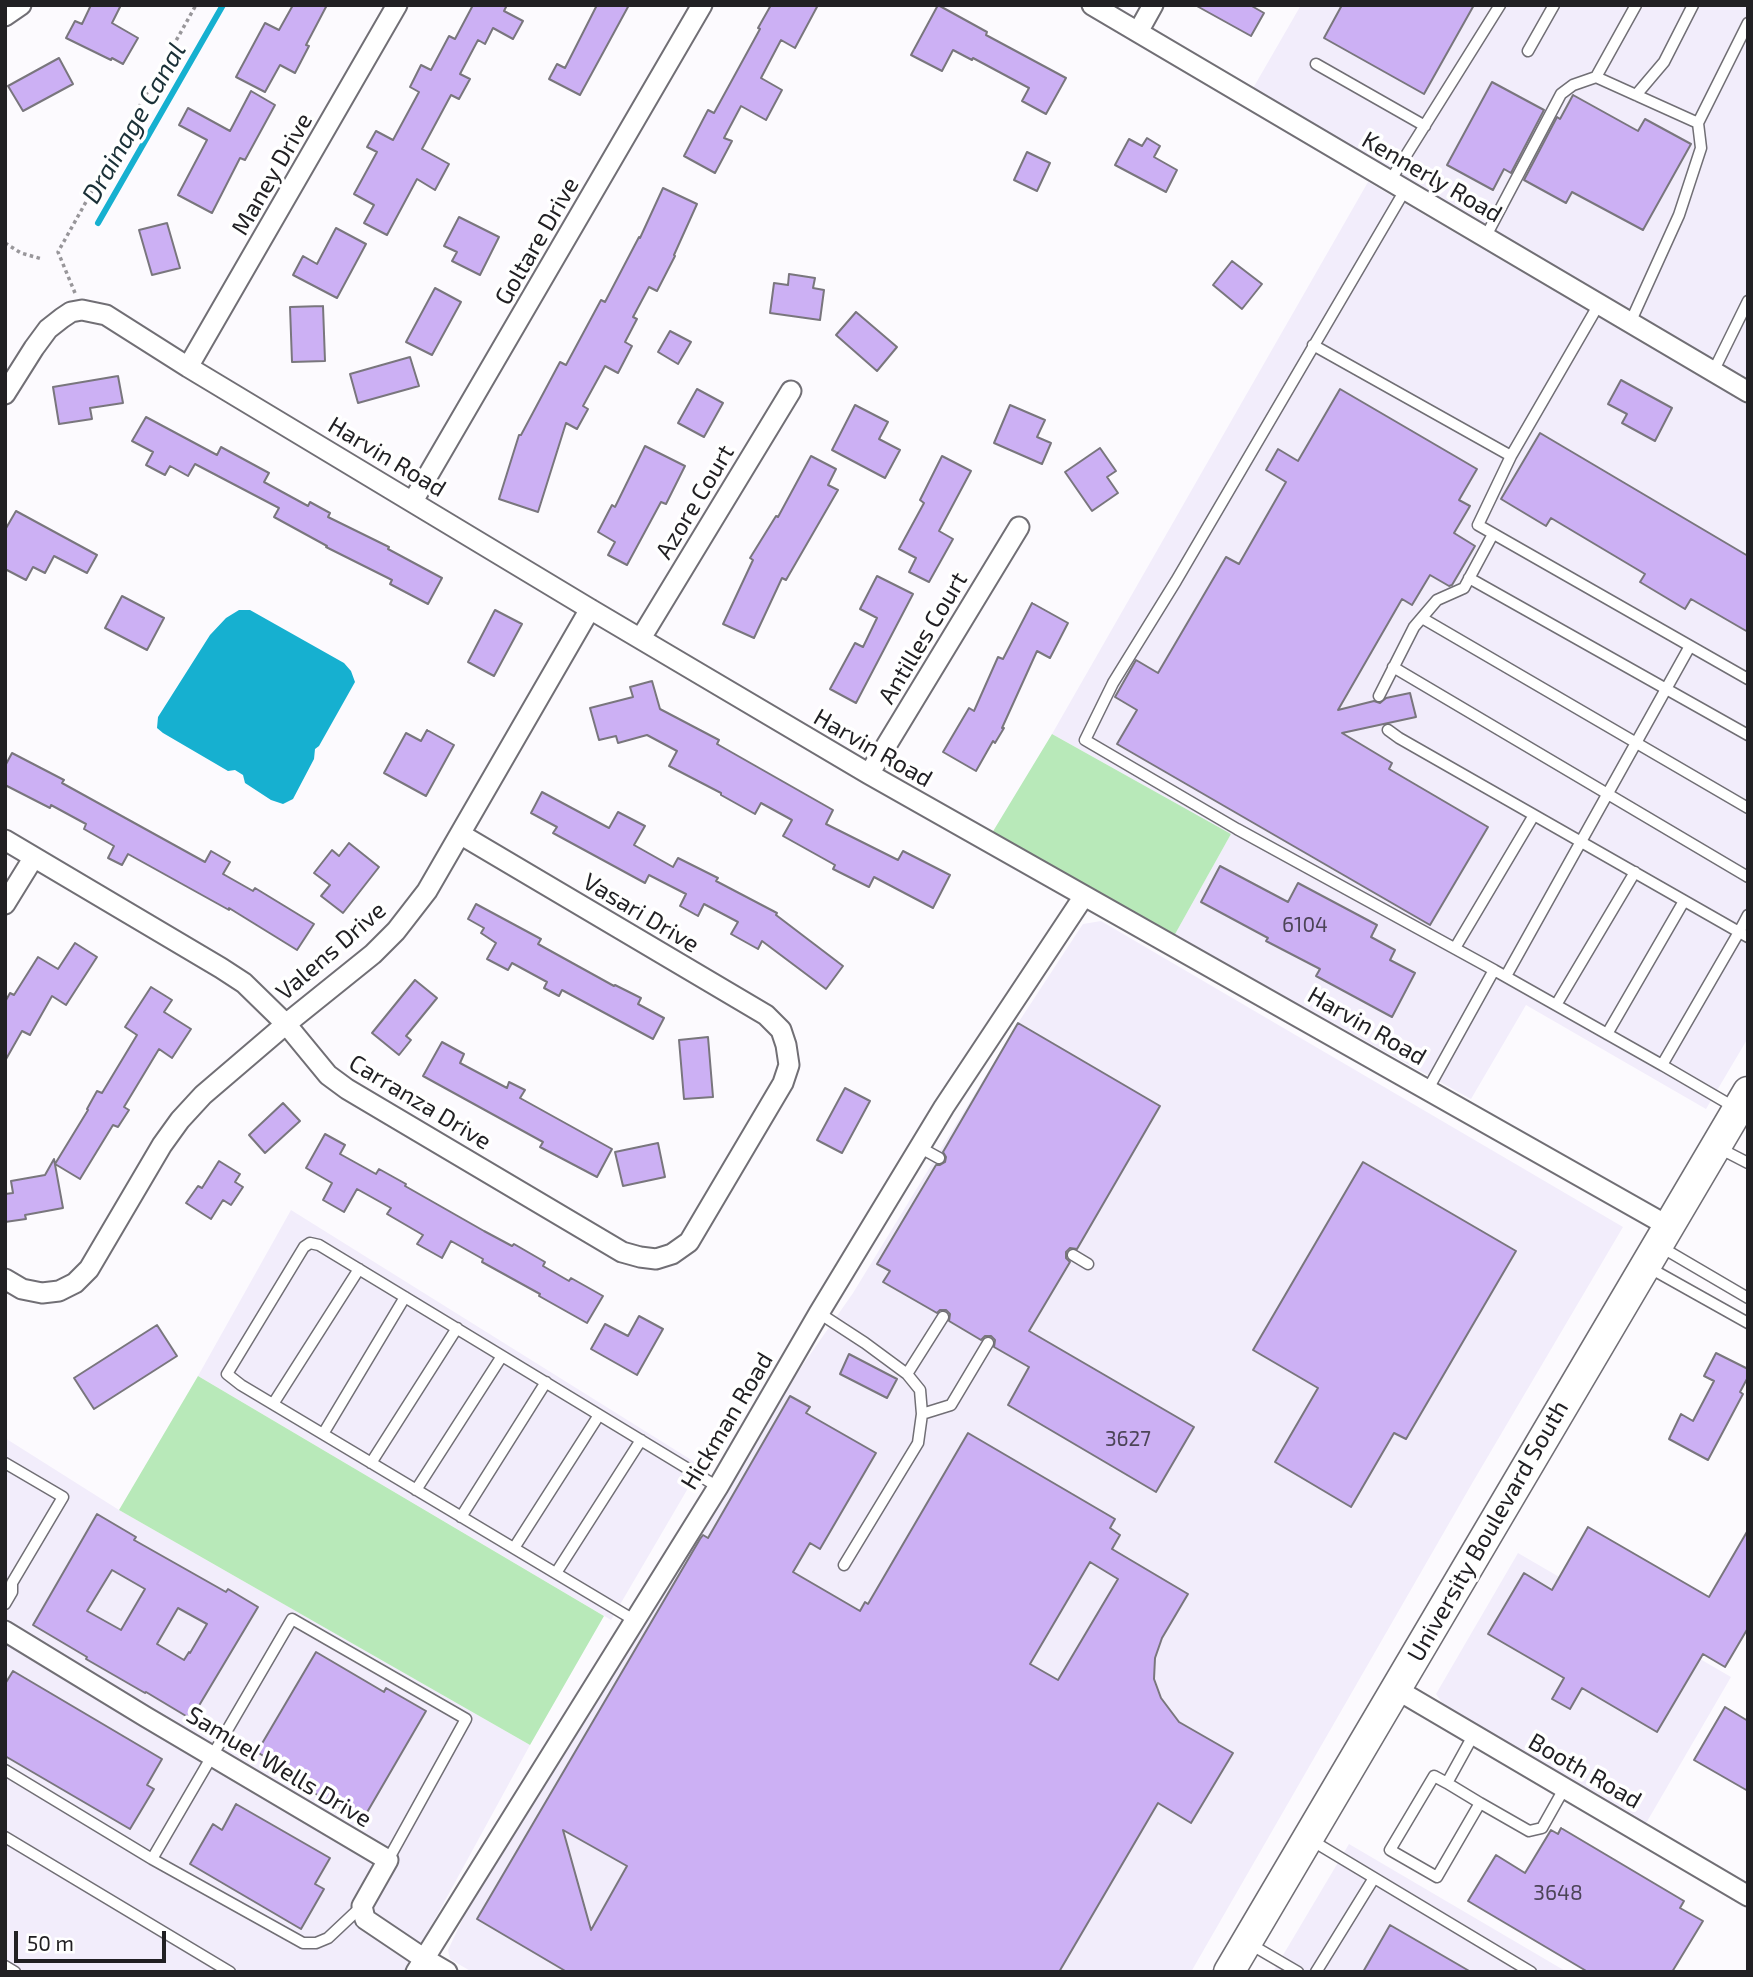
<!DOCTYPE html>
<html>
<head>
<meta charset="utf-8">
<style>
	body { margin:0 }
	#map { position:relative; width:1753px; height:1977px; overflow:hidden; background:#fcfafe; font-family:"Exo 2",sans-serif }
	canvas { display:block }
	.frame { position:absolute; inset:0; border:7px solid #212023; pointer-events:none }
	.scale { position:absolute; left:14px; top:1931px; width:152px; height:32px; box-sizing:border-box; border:4px solid #212023; border-top:0; padding-left:9px; font-size:21px; line-height:24px; white-space:nowrap; color:#212023; -webkit-text-stroke:5px #fff; paint-order:stroke }
</style>
</head>
<body>
<div id="map">
<canvas width="1753" height="1977"></canvas>
<div class="frame"></div>
<div class="scale">50 m</div>
</div>
<script>
const g = document.querySelector('canvas').getContext('2d');
g.lineJoin = 'round';
function paint(path, color) {
  g.fillStyle = color;
  g.fill(path, 'evenodd');
}
function shape(rows) {
  const path = new Path2D();
  for (const r of rows) {
    path.moveTo(r[0], r[1]);
    for (let i = 2; i < r.length; i += 2) path.lineTo(r[i], r[i + 1]);
  }
  return path;
}
function strokePath(path, color, width, dash) {
  g.strokeStyle = color;
  g.lineWidth = width;
  g.lineCap = dash ? 'butt' : 'round';
  g.setLineDash(dash || []);
  g.stroke(path);
}
function write(font, color, halo, rows, align = 'center') {
  g.font = font + ' "Exo 2",sans-serif';
  g.lineWidth = 7;
  g.setLineDash([]);
  g.textBaseline = 'middle';
  g.strokeStyle = halo;
  g.fillStyle = color;
  for (const [text, x, y, turn = 0] of rows) {
    g.save();
    g.translate(x, y);
    g.rotate((+turn || 0) * Math.PI / 180);
    g.textAlign = isNaN(turn) ? turn : align;
    if (halo) g.strokeText(text, 0, 0);
    g.fillText(text, 0, 0);
    g.restore();
  }
}
const built = shape([
	[1301,5,1748,5,1748,382,1252,90],
	[1368,182,1748,404,1748,1038,1706,1109,1526,1005,1471,1099,1174,936,1231,834,1052,734],
	[1101,921,1623,1227,1474,1480,1191,1972,472,1972,450,1959,448,1950,467,1910,627,1646,800,1369,853,1293,1018,1023,1075,936,1083,924],
	[291,1210,701,1466,611,1620,198,1376],
	[5,1438,119,1510,530,1745,406,1972,5,1972],
	[1518,1553,1731,1677,1645,1825,1443,1704,1436,1694],
	[1349,1844,1567,1972,1273,1972]
]);
const green = shape([
	[1052,734,1231,834,1174,936,992,833],
	[198,1376,604,1616,530,1745,119,1510]
]);
const water = shape([
	[239,610,250,610,344,663,351,671,355,682,319,746,315,749,314,759,293,799,283,804,271,800,245,783,243,775,235,770,228,771,163,733,157,728,158,717,210,635,226,618]
]);
const stream = shape([
	[98,223,223,5]
]);
const building = shape([
	[91,5,121,5,112,23,138,38,123,64,112,58,111,60,66,38,75,21,82,24,91,5],
	[293,5,327,5,306,45,309,46,295,73,280,65,265,92,236,77,265,23,279,30,293,5],
	[473,5,507,5,504,11,523,21,513,39,493,28,485,44,478,40,460,74,470,79,459,99,451,95,422,149,449,164,435,190,417,179,387,235,364,223,374,205,354,194,377,152,367,147,376,131,393,140,419,92,410,87,421,65,431,70,449,36,455,39,473,5],
	[597,5,629,5,580,95,549,79,557,64,565,68,597,5],
	[771,5,818,5,795,48,781,40,761,78,782,90,766,120,741,106,724,138,732,141,715,173,684,156,708,110,714,113,760,29,758,28,771,5],
	[938,5,987,32,986,35,1066,78,1046,114,1022,101,1029,88,973,58,972,60,953,50,942,71,911,55,938,5],
	[1195,5,1250,5,1264,13,1251,36,1195,5],
	[1342,5,1474,5,1424,94,1324,38,1342,5],
	[59,58,73,84,23,111,8,86,59,58],
	[1492,82,1544,110,1511,173,1504,169,1493,190,1447,165,1492,82],
	[251,91,275,105,245,160,240,158,212,213,178,195,207,140,179,125,188,108,230,131,251,91],
	[1573,95,1638,131,1645,119,1691,144,1643,230,1572,192,1566,203,1524,180,1557,117,1560,119,1573,95],
	[1147,138,1160,146,1154,157,1177,170,1166,192,1115,165,1129,139,1142,146,1147,138],
	[1027,152,1050,163,1037,191,1014,180,1027,152],
	[663,188,697,204,674,255,675,256,657,291,649,287,633,317,637,319,625,342,632,346,618,373,605,366,583,406,588,409,577,429,566,423,538,512,499,499,519,435,521,435,560,362,566,365,601,300,605,302,639,237,640,238,663,188],
	[459,217,499,237,480,275,452,261,457,252,444,246,459,217],
	[167,223,180,268,152,275,139,230,167,223],
	[336,228,366,244,337,298,293,275,303,256,317,264,336,228],
	[1232,261,1262,284,1242,309,1213,285,1232,261],
	[789,274,815,278,813,288,824,290,820,320,770,313,774,283,788,285,789,274],
	[435,288,461,302,432,355,406,342,435,288],
	[323,306,325,361,292,362,290,307,323,306],
	[856,312,897,347,877,371,836,335,856,312],
	[670,331,691,342,678,364,658,352,670,331],
	[410,357,419,386,358,403,350,374,410,357],
	[118,376,123,403,90,408,92,419,59,424,53,387,118,376],
	[1621,380,1672,408,1655,441,1622,423,1627,414,1608,404,1621,380],
	[697,389,723,403,704,437,678,423,697,389],
	[1340,389,1477,469,1459,500,1470,506,1454,533,1475,546,1452,585,1449,586,1430,575,1412,605,1402,599,1338,710,1374,701,1380,703,1386,698,1410,693,1416,717,1342,733,1392,763,1389,769,1488,827,1430,925,1117,744,1137,710,1115,697,1136,660,1158,673,1226,557,1239,564,1286,482,1266,470,1278,449,1298,461,1340,389],
	[855,405,888,422,879,439,900,450,885,478,832,450,855,405],
	[1010,405,1045,420,1037,437,1051,443,1042,464,994,443,1010,405],
	[146,417,217,455,221,447,269,473,264,482,308,506,310,502,330,513,328,517,389,547,388,549,442,578,428,604,390,584,392,580,326,547,327,546,274,517,279,508,195,464,188,476,170,466,165,475,146,465,153,452,132,441,146,417],
	[1540,433,1748,556,1748,632,1691,599,1685,609,1640,582,1645,574,1551,518,1546,526,1501,499,1540,433],
	[645,446,685,466,666,504,661,502,627,565,608,555,615,542,598,532,612,505,615,507,645,446],
	[1100,448,1116,471,1107,477,1118,493,1092,511,1065,472,1100,448],
	[811,456,836,469,828,485,838,490,786,580,782,578,754,638,723,624,753,560,750,558,776,516,778,517,811,456],
	[942,456,971,471,939,531,953,539,929,582,909,572,916,558,899,549,924,503,920,500,942,456],
	[16,511,97,555,87,573,54,556,45,573,33,567,26,580,5,569,5,530,16,511],
	[877,576,913,594,856,703,830,689,855,643,863,647,877,618,860,609,877,576],
	[122,596,164,618,147,650,105,628,122,596],
	[1032,603,1068,623,1050,658,1037,651,1002,728,1004,728,995,743,993,741,976,771,943,752,969,708,974,711,998,657,1003,659,1032,603],
	[495,610,522,624,494,676,468,662,495,610],
	[652,681,660,709,719,740,717,744,833,810,826,824,898,860,903,851,950,875,933,908,874,877,869,887,833,869,835,865,783,836,792,820,761,803,755,814,721,795,721,793,669,766,677,751,647,735,618,743,616,736,599,740,590,708,633,697,630,687,652,681],
	[427,730,454,745,426,796,384,773,406,733,421,741,427,730],
	[12,753,64,780,62,783,205,862,211,851,230,862,223,874,253,891,255,888,314,924,297,950,229,908,229,910,128,854,122,865,108,858,114,846,84,829,86,824,51,805,50,808,5,785,5,766,12,753],
	[542,792,609,828,618,812,645,826,634,845,673,867,678,858,718,878,716,881,777,913,776,915,843,966,826,989,762,941,758,949,731,934,738,922,704,904,698,916,680,906,686,894,649,875,645,883,553,833,557,827,531,813,542,792],
	[349,843,379,867,343,913,321,896,330,885,314,873,332,850,339,856,349,843],
	[1220,866,1288,902,1298,883,1377,925,1371,937,1395,950,1390,960,1415,973,1392,1017,1316,976,1320,969,1266,941,1268,938,1201,902,1220,866],
	[476,904,541,939,538,944,614,986,615,985,641,998,638,1004,664,1018,653,1039,562,990,559,996,544,988,547,982,512,963,508,970,487,959,496,943,481,933,484,928,468,919,476,904],
	[75,943,97,957,66,1005,52,996,30,1035,22,1031,5,1061,5,1002,10,993,14,995,38,957,58,969,75,943],
	[415,980,437,998,406,1036,411,1040,399,1055,372,1033,415,980],
	[151,987,172,1000,164,1012,191,1029,172,1058,159,1049,124,1107,129,1110,118,1127,113,1125,80,1179,55,1164,88,1110,87,1109,97,1091,102,1093,137,1035,125,1027,151,987],
	[1018,1023,1160,1106,1077,1249,1070,1248,1066,1252,1066,1258,1070,1262,1029,1331,1194,1427,1156,1492,1008,1405,1029,1367,994,1347,995,1340,991,1336,985,1336,981,1340,949,1321,950,1314,946,1310,940,1310,937,1313,883,1282,890,1271,877,1264,936,1165,940,1165,945,1162,946,1157,943,1152,1018,1023],
	[708,1037,713,1097,684,1099,679,1040,708,1037],
	[442,1042,464,1054,460,1063,507,1088,509,1082,525,1090,520,1098,612,1149,597,1177,540,1147,543,1142,423,1076,442,1042],
	[845,1088,870,1101,842,1153,817,1140,845,1088],
	[283,1103,300,1121,265,1153,249,1135,283,1103],
	[325,1134,345,1145,340,1154,376,1174,379,1169,406,1184,405,1186,484,1231,512,1246,514,1244,545,1262,543,1266,569,1281,571,1278,603,1296,587,1323,539,1296,540,1294,482,1262,483,1259,451,1241,442,1258,417,1244,423,1235,387,1214,391,1208,357,1189,344,1212,323,1200,332,1183,306,1168,325,1134],
	[658,1143,665,1177,623,1186,615,1152,658,1143],
	[54,1159,63,1208,25,1215,26,1219,5,1222,5,1194,13,1193,11,1181,45,1175,54,1159],
	[219,1161,240,1174,235,1182,243,1187,231,1205,223,1200,211,1219,186,1203,198,1186,202,1188,219,1161],
	[1363,1162,1516,1251,1406,1439,1394,1433,1351,1507,1275,1462,1318,1388,1253,1350,1363,1162],
	[639,1316,663,1329,637,1375,591,1349,605,1324,628,1336,639,1316],
	[157,1325,177,1356,94,1409,74,1378,157,1325],
	[1716,1353,1748,1369,1748,1377,1740,1392,1743,1394,1708,1460,1669,1439,1681,1414,1693,1421,1714,1381,1704,1376,1716,1353],
	[849,1354,897,1379,887,1398,840,1374,849,1354],
	[790,1396,810,1407,806,1413,876,1453,820,1549,810,1543,793,1572,860,1611,865,1602,868,1604,968,1433,1115,1519,1110,1528,1120,1535,1112,1549,1188,1594,1162,1638,1155,1658,1154,1679,1161,1698,1179,1722,1233,1753,1191,1823,1158,1803,1059,1972,567,1972,477,1919,700,1539,703,1535,708,1538,790,1396],
	[1090,1562,1118,1579,1058,1680,1030,1664,1090,1562],
	[563,1830,627,1866,591,1930,563,1830],
	[97,1514,136,1537,134,1540,226,1592,228,1589,258,1607,191,1719,146,1692,145,1693,86,1659,87,1657,33,1625,97,1514],
	[112,1570,145,1589,121,1630,87,1611,112,1570],
	[178,1608,207,1624,190,1653,189,1652,184,1660,157,1644,178,1608],
	[1588,1527,1709,1597,1748,1530,1748,1628,1725,1667,1703,1654,1657,1732,1582,1688,1570,1709,1552,1699,1564,1678,1488,1634,1524,1573,1552,1590,1588,1527],
	[316,1652,384,1692,386,1688,426,1711,362,1821,280,1773,283,1768,257,1752,316,1652],
	[13,1671,162,1759,147,1785,154,1789,130,1829,5,1756,5,1684,13,1671],
	[1725,1707,1748,1721,1748,1791,1694,1760,1725,1707],
	[236,1804,330,1858,315,1884,324,1889,301,1929,190,1864,213,1824,222,1830,236,1804],
	[1561,1828,1684,1901,1680,1908,1703,1921,1672,1972,1588,1972,1468,1901,1496,1855,1525,1873,1551,1830,1558,1834,1561,1828],
	[1390,1925,1471,1972,1363,1972,1390,1925]
]);
const path = shape([
	[5,243,21,253,42,259],
	[75,293,58,252,196,5]
]);
const service = shape([
	[1528,51,1554,5],
	[1316,64,1425,126],
	[1596,77,1698,123],
	[1636,95,1664,62,1693,5],
	[1390,181,1500,5],
	[1405,190,1176,581,1113,683,1085,740,1237,829,1494,970],
	[1486,236,1561,94,1573,85,1596,77,1636,5],
	[1599,304,1511,456,1478,525,1748,679],
	[1630,323,1679,215,1701,148,1698,123,1748,23],
	[1313,345,1511,456],
	[1713,372,1748,301],
	[1469,578,1748,735],
	[1422,618,1748,808],
	[1393,667,1748,877],
	[1379,696,1414,627,1437,600,1464,588,1493,534],
	[1388,730,1399,738,1739,932,1662,1065,1734,1107],
	[1748,915,1739,932,1748,937],
	[1455,948,1534,815],
	[1506,976,1690,646],
	[1556,1005,1635,872],
	[1607,1034,1684,901],
	[1428,1089,1494,970,1662,1065],
	[919,1147,939,1158],
	[1717,1147,1748,1163],
	[1661,1247,1748,1298],
	[1073,1255,1088,1264],
	[1648,1267,1748,1323],
	[819,1313,865,1343,907,1374,920,1390,922,1414,918,1443,844,1565],
	[907,1374,943,1317],
	[273,1404,359,1269],
	[922,1414,951,1405,988,1343],
	[323,1434,405,1297],
	[5,1463,63,1497,12,1583,12,1592,5,1604],
	[371,1463,457,1328],
	[416,1490,502,1356],
	[461,1517,546,1382],
	[514,1548,599,1415],
	[556,1573,641,1440],
	[634,1620,241,1385,227,1374,304,1247,310,1243,319,1245,718,1487],
	[1474,1734,1447,1783,1480,1803,1529,1831,1542,1828,1565,1787],
	[5,1770,152,1859,292,1619,466,1719,388,1860],
	[1447,1783,1434,1776,1390,1850,1437,1877,1480,1803],
	[5,1837,230,1972],
	[1311,1840,1531,1972],
	[152,1859,303,1943,316,1943,328,1938,362,1906],
	[1250,1944,1298,1972],
	[5,1966,15,1972],
	[1316,1972,1374,1878]
]);
const minor = shape([
	[1092,5,1748,392],
	[5,16,21,5],
	[1138,32,1153,5],
	[188,367,397,5],
	[5,394,34,348,48,329,62,318,71,312,82,310,106,315,188,367,590,609,869,774,1668,1226],
	[413,501,702,5],
	[641,638,791,391],
	[869,774,1019,527],
	[5,840,221,968,244,983,286,1024,328,1075,347,1089,622,1252,640,1257,656,1259,672,1254,689,1242,783,1083,789,1065,786,1045,781,1030,766,1015,460,834],
	[5,904,34,857],
	[5,1279,22,1289,42,1293,59,1291,75,1283,89,1269,162,1145,180,1120,203,1095,286,1024,373,954,396,931,427,891,590,609],
	[5,1631,146,1717,388,1860,362,1906,365,1919,423,1958,447,1972],
	[1396,1689,1748,1896],
	[416,1972,718,1487,819,1313,944,1107,1084,896]
]);
const primary = shape([
	[1229,1972,1748,1092]
]);
const numberNames = [
	["6104",1305,925],
	["3627",1128,1439],
	["3648",1558,1893]
];
const streetNames = [
	["Maney Drive",272,174,-60],
	["Kennerly Road",1432,177,30],
	["Goltare Drive",537,241,-60],
	["Harvin Road",387,457,31],
	["Azore Court",695,502,-59],
	["Antilles Court",923,638,-59],
	["Harvin Road",873,748,30],
	["Vasari Drive",641,913,31],
	["Valens Drive",331,951,-41],
	["Harvin Road",1367,1026,30],
	["Carranza Drive",420,1102,31],
	["Hickman Road",727,1421,-59],
	["University Boulevard South",1488,1531,-60],
	["Samuel Wells Drive",279,1767,31],
	["Booth Road",1585,1771,30]
];
const waterNames = [
	["Drainage Canal",134,123,-60]
];
paint(built, '#f2edfb');
paint(green, '#b8e9b9');
paint(water, '#16b0d0');
strokePath(stream, '#16b0d0', 6);
paint(building, '#ccb0f4');
strokePath(building, '#79767d', 2);
strokePath(service, '#716f75', 13);
strokePath(minor, '#716f75', 23);
strokePath(primary, '#716f75', 33);
strokePath(path, '#98969a', 3.5, [3.5, 3.5]);
strokePath(service, '#fff', 10);
strokePath(minor, '#fff', 19);
strokePath(primary, '#fff', 30);
write('21px', '#4c4457', null, numberNames);
write('24px', '#212023', '#fff', streetNames);
write('italic 26px', '#1a3037', '#fff', waterNames);
</script>
</body>
</html>
